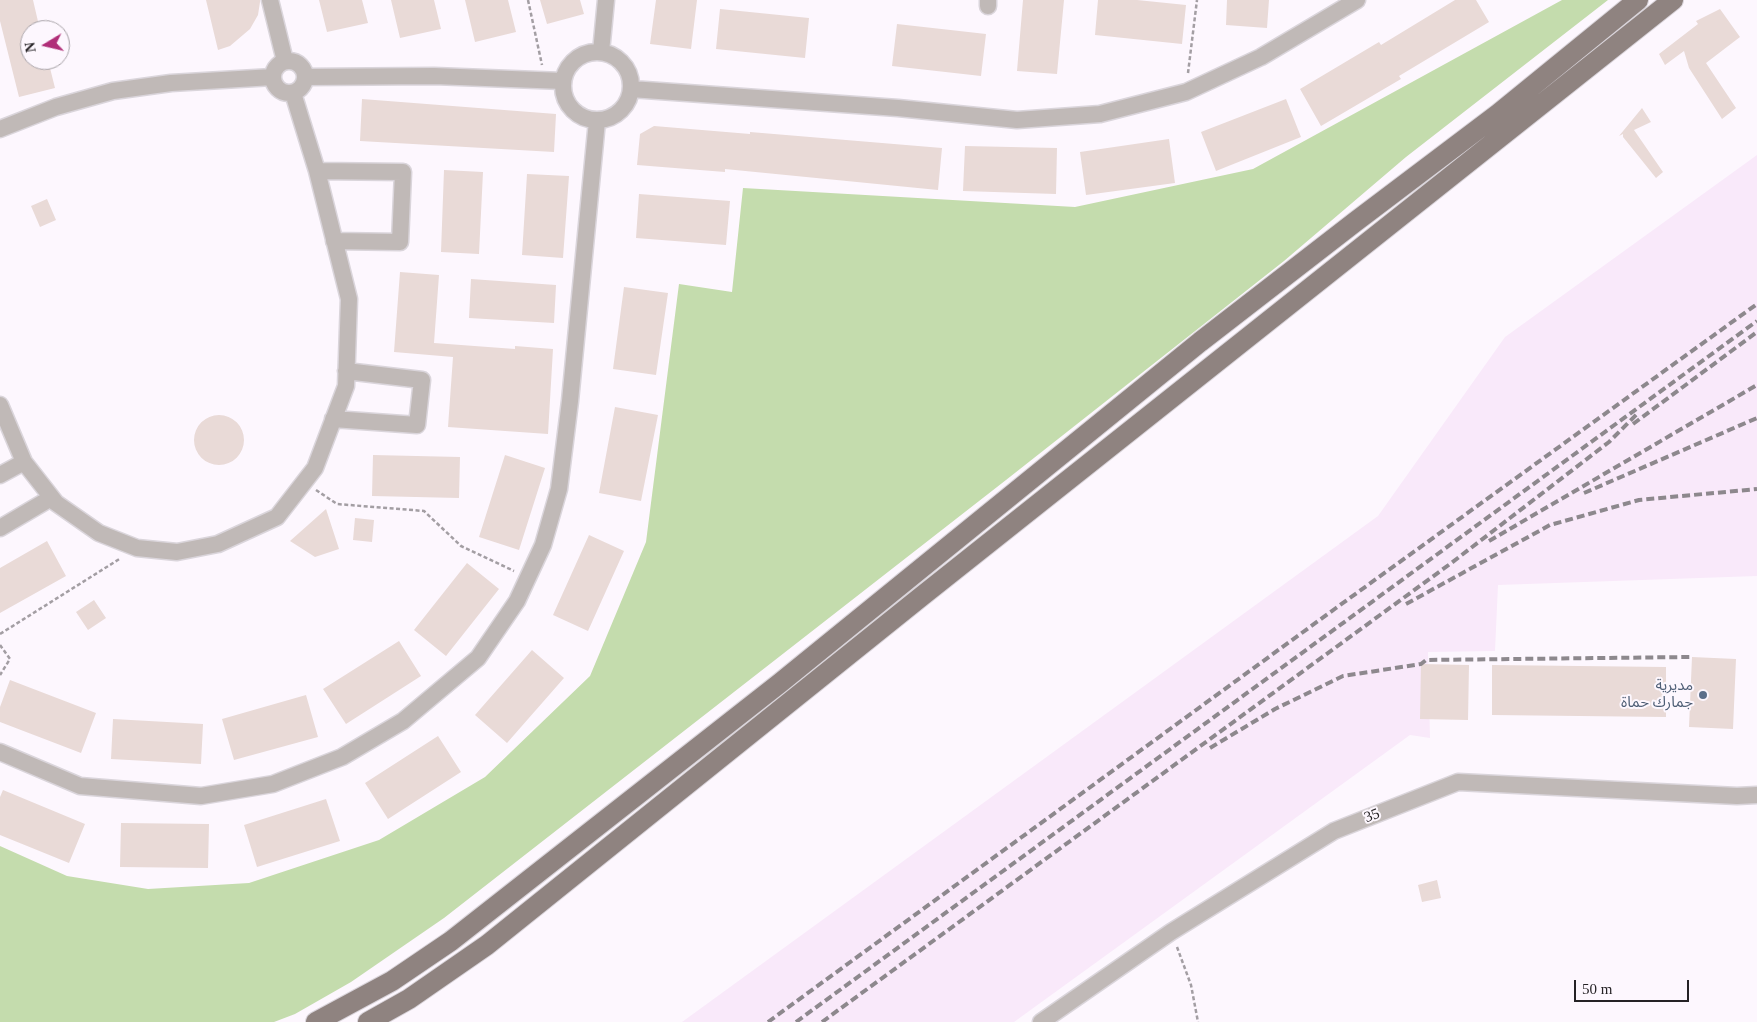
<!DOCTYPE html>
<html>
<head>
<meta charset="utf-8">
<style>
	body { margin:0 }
	#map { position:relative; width:1757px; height:1022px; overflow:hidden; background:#fdf7fe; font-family:"Times New Roman",serif }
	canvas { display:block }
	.north { position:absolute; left:20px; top:20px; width:50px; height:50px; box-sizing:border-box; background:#fdf7fe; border:1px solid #a7a2a7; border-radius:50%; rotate:261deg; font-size:14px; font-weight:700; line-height:20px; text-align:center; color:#252225 }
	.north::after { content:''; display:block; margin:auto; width:18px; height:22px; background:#b02e78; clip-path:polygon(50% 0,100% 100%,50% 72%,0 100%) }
	.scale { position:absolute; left:1574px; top:980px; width:115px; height:22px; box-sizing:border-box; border:2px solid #252225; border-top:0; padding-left:6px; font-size:15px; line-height:18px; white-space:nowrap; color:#252225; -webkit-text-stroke:4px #fdf7fe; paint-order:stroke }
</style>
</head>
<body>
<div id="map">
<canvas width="1757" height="1022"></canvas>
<div class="north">N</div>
<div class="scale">50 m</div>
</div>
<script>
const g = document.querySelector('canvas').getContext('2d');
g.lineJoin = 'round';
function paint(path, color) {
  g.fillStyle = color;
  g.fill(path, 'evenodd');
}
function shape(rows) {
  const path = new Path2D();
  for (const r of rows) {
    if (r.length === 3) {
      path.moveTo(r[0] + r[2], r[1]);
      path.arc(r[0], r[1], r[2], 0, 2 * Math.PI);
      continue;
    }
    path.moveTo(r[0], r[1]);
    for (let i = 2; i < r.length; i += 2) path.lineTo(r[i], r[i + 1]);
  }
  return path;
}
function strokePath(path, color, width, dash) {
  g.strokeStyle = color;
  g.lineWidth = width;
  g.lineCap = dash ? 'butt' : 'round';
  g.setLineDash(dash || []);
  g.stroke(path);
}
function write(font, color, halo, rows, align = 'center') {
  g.font = font + ' "Times New Roman","Noto Sans Arabic",serif';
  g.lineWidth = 4;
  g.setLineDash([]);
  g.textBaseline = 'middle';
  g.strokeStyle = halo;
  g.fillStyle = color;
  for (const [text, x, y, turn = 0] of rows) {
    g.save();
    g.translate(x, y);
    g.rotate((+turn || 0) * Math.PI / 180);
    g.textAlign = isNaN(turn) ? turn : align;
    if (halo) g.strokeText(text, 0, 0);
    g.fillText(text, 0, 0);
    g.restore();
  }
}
const built = shape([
	[1757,155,1757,576,1498,585,1495,651,1428,652,1430,738,1410,735,1014,1022,682,1022,1378,516,1505,337]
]);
const green = shape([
	[1562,0,1608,0,1406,157,1284,261,1006,480,444,918,351,982,295,1014,274,1022,0,1022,0,846,67,876,148,889,249,883,379,840,485,777,590,676,646,542,679,284,732,292,743,188,1075,207,1253,169]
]);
const building = shape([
	[0,0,33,0,40,30,30,30,30,60,48,60,55,88,19,97,0,21],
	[206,0,260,0,260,2,258,15,250,29,230,46,218,50],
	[319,0,362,0,368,23,327,32],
	[391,0,434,0,441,29,400,38],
	[465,0,508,0,516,32,475,42],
	[540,0,580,0,584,14,547,24],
	[656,0,697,0,691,49,650,44],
	[1023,0,1064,0,1057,74,1017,71],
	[1098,0,1137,0,1186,5,1182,44,1095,35],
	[1227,0,1269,0,1267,28,1226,25],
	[1455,0,1476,0,1489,22,1399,76,1401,79,1321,126,1300,89,1379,42,1381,45],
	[720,9,809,18,805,58,716,49],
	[1720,9,1740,37,1706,63,1736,108,1722,119,1689,68,1684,51,1665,65,1659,54,1698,24,1696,21],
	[897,24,986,34,981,76,892,66],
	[362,99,556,114,554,152,360,141],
	[1286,99,1301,137,1216,171,1201,132],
	[1642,108,1651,122,1634,130,1663,172,1656,178,1623,137,1623,134,1619,136],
	[654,126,750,134,750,132,942,148,938,190,725,169,725,172,637,165,640,134],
	[1169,139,1175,183,1086,195,1080,152],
	[965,146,1057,148,1056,194,963,191],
	[444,170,483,172,479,254,441,252],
	[527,174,569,176,563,258,522,255],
	[639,194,730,201,726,245,636,238],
	[47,199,56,220,40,227,31,206],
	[400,272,439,275,434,343,515,349,515,346,553,349,548,434,448,427,453,357,394,352],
	[471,279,556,285,554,323,469,318],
	[624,287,668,293,656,375,613,369],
	[615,407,658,415,641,501,599,493],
	[219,440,25],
	[373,455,460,457,459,498,372,496],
	[505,455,545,468,519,550,479,537],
	[326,509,339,549,315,557,290,541],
	[355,518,374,520,372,542,353,540],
	[589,535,624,551,588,631,553,615],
	[47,541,66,576,0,613,0,568],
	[467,563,499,589,446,656,414,630],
	[94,600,106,618,88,630,76,612],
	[399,641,421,676,346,724,323,689],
	[532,650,564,678,507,743,475,715],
	[1692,657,1736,659,1733,729,1689,727],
	[1421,664,1469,665,1468,720,1420,719],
	[1492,665,1666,667,1666,717,1492,715],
	[10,680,96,713,81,753,0,722,0,707],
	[306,695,318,737,234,760,222,719],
	[113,719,203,724,201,764,111,759],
	[438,736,461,772,388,819,365,783],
	[3,790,85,824,69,863,0,835,0,797],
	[326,799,340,841,257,867,244,825],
	[121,823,209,824,208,868,120,867],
	[1437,880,1441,898,1422,902,1418,885]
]);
const path = shape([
	[528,0,542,65],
	[1188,73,1197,0],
	[316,490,337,504,424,511,461,546,514,571],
	[0,634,121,558],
	[0,645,10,659,0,675],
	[1177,947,1191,985,1198,1022]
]);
const minor = shape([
	[270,0,285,61],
	[988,6,988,0],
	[597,86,34],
	[601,52,606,0],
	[289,77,16],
	[305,77,434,76,563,81],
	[631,89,898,108,1017,120,1100,114,1186,92,1261,57,1357,0],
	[0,129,56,107,113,91,171,83,273,77],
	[317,171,403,172,400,242,334,241],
	[0,405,24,462,56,503,99,533,137,548,177,552,218,544,277,517,315,468,346,386,349,299,317,171,293,93],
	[333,419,417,425,422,380,346,371],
	[0,475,24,462],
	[0,528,51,498],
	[0,752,80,786,201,796,273,784,342,757,403,721,478,658,517,601,543,545,559,489,570,401,597,121],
	[1041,1022,1171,932,1334,831,1458,782,1737,796,1757,795]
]);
const major = shape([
	[316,1022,392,981,451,941,780,683,1200,342,1355,222,1498,114,1638,0],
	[368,1022,409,999,487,945,922,596,1673,0]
]);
const rail = shape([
	[1633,424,1757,332],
	[1584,493,1757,418],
	[1489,541,1757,385],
	[1406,604,1550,525,1639,500,1757,489],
	[1210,748,1275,709,1343,676,1421,664,1426,660,1690,657],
	[768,1022,1336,608,1757,304],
	[796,1022,1757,321],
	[822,1022,1450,564,1609,442,1637,414]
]);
const markers = [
	[1703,695,5,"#5c6f8a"]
];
const serviceNames = [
	["مديرية",1693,686],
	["جمارك حماة",1693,703]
];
const streetNames = [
	["35",1372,816,-21]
];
paint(built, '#f9e9fa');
paint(green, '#c4dcad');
paint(building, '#e9dad7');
strokePath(minor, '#dad5db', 19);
strokePath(major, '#dad5db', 22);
strokePath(path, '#a39ea3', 2.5, [4, 2.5]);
strokePath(minor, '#c0b9b7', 16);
strokePath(major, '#8f8380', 20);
strokePath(rail, '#8d888d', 4, [8, 4]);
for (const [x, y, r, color] of markers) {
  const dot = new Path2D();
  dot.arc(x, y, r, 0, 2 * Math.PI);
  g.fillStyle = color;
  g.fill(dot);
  strokePath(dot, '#fdf7fe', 2);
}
write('15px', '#4e5e75', '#fdf7fe', serviceNames, 'right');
write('15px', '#252225', '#fdf7fe', streetNames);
</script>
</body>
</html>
